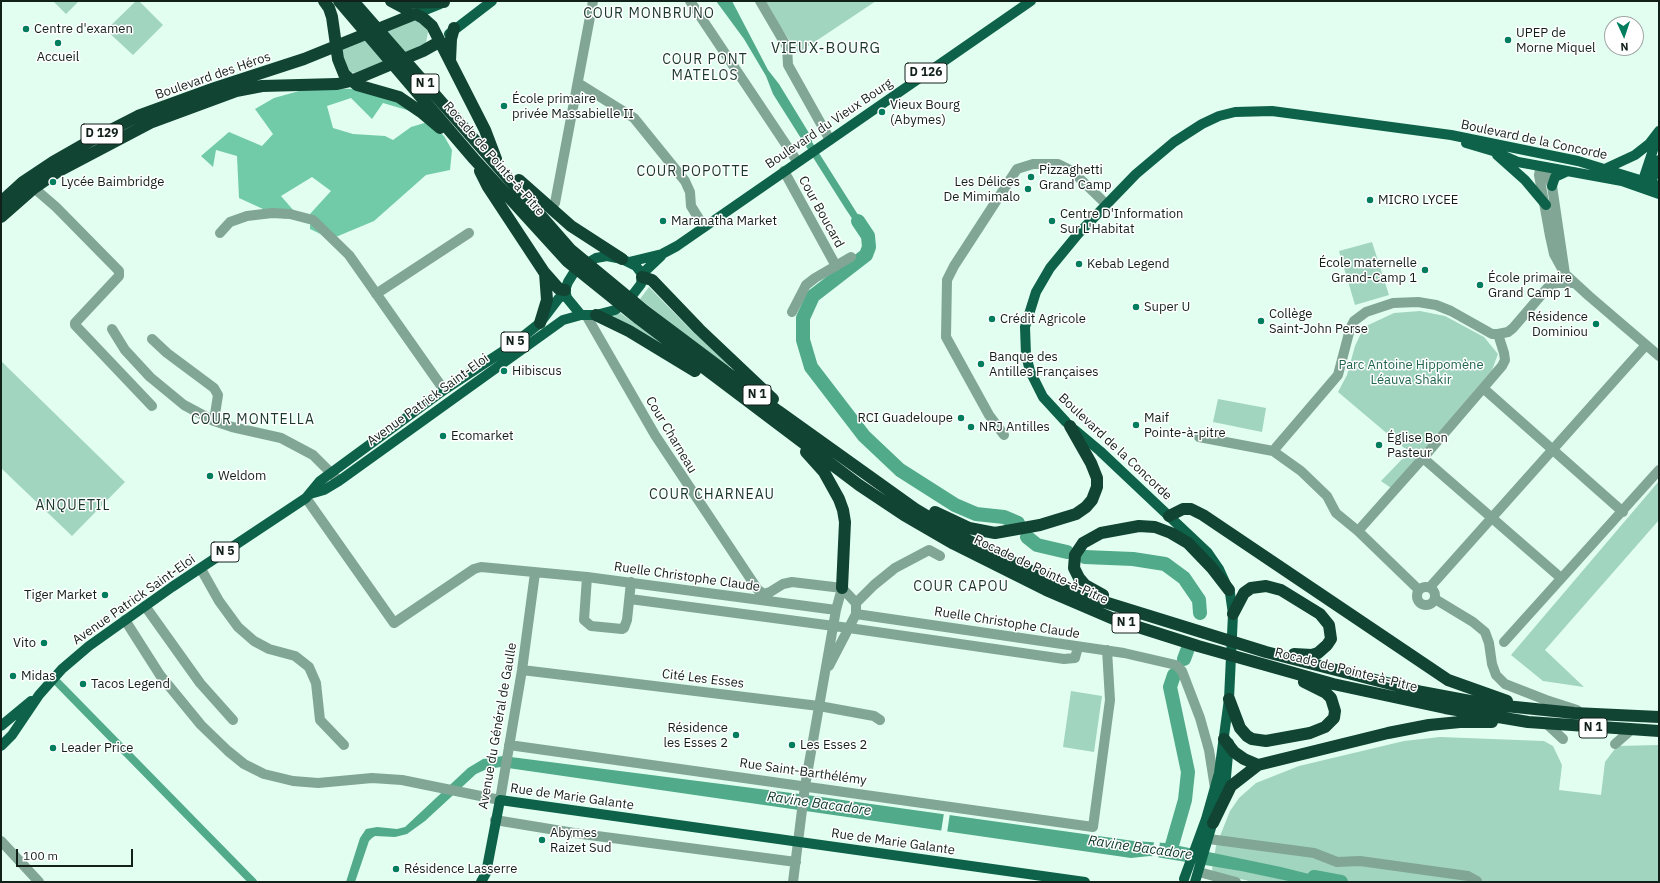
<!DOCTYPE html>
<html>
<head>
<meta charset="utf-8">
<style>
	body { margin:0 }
	#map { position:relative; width:1660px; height:883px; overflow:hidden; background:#e2fef1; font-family:"IBM Plex Sans",sans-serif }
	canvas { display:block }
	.frame { position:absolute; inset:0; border:2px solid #12201a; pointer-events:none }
	.north { position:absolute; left:1604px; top:16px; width:40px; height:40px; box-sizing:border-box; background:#fff; border:1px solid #a0a6a3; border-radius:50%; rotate:177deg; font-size:11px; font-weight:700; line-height:16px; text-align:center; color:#12201a }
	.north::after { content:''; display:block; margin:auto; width:14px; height:18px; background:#007d5d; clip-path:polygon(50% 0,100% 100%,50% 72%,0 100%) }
	.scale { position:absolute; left:16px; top:849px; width:117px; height:18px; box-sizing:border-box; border:2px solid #12201a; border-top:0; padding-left:5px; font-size:12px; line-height:14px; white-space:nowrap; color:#12201a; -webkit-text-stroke:3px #fff; paint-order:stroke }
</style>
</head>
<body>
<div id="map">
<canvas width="1660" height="883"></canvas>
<div class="frame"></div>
<div class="north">N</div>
<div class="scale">100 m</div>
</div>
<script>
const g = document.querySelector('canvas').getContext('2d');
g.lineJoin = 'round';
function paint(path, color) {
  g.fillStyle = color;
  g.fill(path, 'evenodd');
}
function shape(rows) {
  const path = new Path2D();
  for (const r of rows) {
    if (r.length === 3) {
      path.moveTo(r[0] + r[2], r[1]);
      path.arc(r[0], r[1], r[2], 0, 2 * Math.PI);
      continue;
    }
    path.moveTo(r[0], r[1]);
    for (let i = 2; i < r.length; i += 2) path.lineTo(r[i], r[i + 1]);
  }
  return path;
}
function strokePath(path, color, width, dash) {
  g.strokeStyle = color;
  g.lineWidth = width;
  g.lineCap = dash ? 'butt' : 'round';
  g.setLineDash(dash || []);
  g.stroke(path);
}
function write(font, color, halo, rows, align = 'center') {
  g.font = font + ' "IBM Plex Sans",sans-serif';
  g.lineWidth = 3;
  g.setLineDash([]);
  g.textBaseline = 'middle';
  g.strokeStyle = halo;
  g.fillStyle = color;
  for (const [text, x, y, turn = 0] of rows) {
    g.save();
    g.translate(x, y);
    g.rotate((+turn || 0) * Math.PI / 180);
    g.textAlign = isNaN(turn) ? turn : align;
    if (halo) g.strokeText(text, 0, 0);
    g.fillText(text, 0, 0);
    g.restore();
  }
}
const green = shape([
	[53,1,79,1,66,14],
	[136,1,139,1,163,25,133,55,106,30],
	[763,1,876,1,798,53],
	[414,20,426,26,428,32,426,43,404,54,385,32],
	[367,39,385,61,354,73,349,71,340,55,343,49],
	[1372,242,1389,295,1355,305,1339,251],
	[649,287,693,332,733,365,727,367,640,299],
	[1420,311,1445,316,1484,337,1498,354,1492,370,1391,488,1381,481,1409,452,1338,392,1347,375,1355,346,1364,327,1394,313],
	[619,312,687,361,606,318],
	[1,361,125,482,72,536,1,468],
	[1218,399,1266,408,1262,432,1213,422],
	[1659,481,1659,520,1545,650,1584,687,1543,681,1511,655],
	[1071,691,1102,696,1094,752,1063,747],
	[1440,737,1544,741,1553,746,1562,765,1559,790,1601,795,1605,762,1617,746,1659,745,1659,882,1253,882,1216,873,1212,870,1216,846,1230,811,1239,798,1256,783,1299,766,1404,741]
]);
const forest = shape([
	[310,88,361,89,393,96,417,113,383,103,372,119,351,98,327,106,333,128,353,134,385,136,393,140,411,127,428,122,444,136,452,150,450,170,426,175,374,221,331,239,310,229,310,214,331,191,312,177,281,196,294,211,285,219,239,198,237,156,216,150,213,167,201,156,229,132,262,146,273,134,255,109,274,98]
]);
const water = shape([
	[716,1,732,1,768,70,779,84,812,138,812,142,867,229,868,236,861,232,845,208,773,94,766,76,744,39],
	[503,756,807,795,1134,841,1165,843,1281,867,1341,882,1293,882,1241,871,1150,856,1131,858,501,767,487,769,476,774,425,821,407,834,395,837,375,836,372,838,369,841,355,882,346,882,360,838,366,829,377,827,397,829,405,827,468,768,483,759]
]);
const pier = shape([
	[944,813,950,813,947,833,941,832],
	[1154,841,1160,841,1158,860,1152,859]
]);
const canal = shape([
	[58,683,253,882]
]);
const river = shape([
	[858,221,868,236,869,247,866,255,813,296,803,318,803,340,811,367,864,436,900,470,955,505,976,514,1004,517,1018,523],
	[1027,537,1037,545,1067,552],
	[1085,557,1133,559,1165,564,1184,578,1199,600,1200,613],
	[1184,659,1187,651],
	[1170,852,1185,800,1188,772,1170,687,1174,675],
	[1314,877,1341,882]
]);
const minor = shape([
	[690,1,797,161],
	[760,1,787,47,788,65,830,140],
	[578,83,634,118,685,181,690,192,691,206,704,227],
	[784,171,836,266],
	[34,188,56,207,119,271,119,276,75,323,75,325,152,406],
	[555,203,593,1],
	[220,233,230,222,247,216,272,213,290,214,313,220,349,255,444,390],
	[1565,274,1552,186,1545,167,1540,170,1539,175,1550,236,1554,254,1565,274,1589,296,1659,356],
	[376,294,469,233],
	[792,312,806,285,815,278,851,257],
	[586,315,655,435,758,590,764,594,770,592,783,584,792,582,842,588],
	[112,329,125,350,150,377,184,405,214,421,232,427,281,438,313,455,337,479],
	[152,339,167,353,214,388,218,395,214,421],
	[1483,388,1623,512],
	[1004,435,989,415,946,337,947,280,954,266,1017,169,1033,164,1058,164,1072,171,1106,204],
	[1199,437,1273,451,1301,471,1327,496,1336,513,1358,531,1419,590],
	[1273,451,1338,375,1350,329,1354,321,1366,312,1393,303,1418,302,1436,305,1451,311,1492,334,1498,334,1508,332,1513,328,1549,286,1557,283,1574,283],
	[1423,458,1502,366,1505,360,1504,353,1498,334],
	[306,498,394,623,474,569,481,567,587,577,836,610],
	[1358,531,1423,458,1561,578],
	[201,569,219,601,238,627,254,641,269,649,295,656,309,667,316,683,320,720,344,745],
	[587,577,584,620,591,626,622,629,624,628,627,620,631,582],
	[1426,596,9],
	[1430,587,1646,345],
	[842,588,856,603],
	[630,599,849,628,1064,659,1075,658,1078,647],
	[1435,599,1473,622,1485,632,1489,643,1492,664,1496,675,1505,684,1546,700,1577,710],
	[145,606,200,683,233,720],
	[856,614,1124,653,1176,665,1182,671,1200,718,1209,750,1215,788],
	[125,620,160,675,201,725,228,751,244,764,264,774,293,781,318,783,372,778,402,780,500,800,522,670,535,573],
	[1504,642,1659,470],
	[829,666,856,614,856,603,874,585,895,568,929,550,940,556],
	[522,670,819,706,874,716,880,720],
	[1547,724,1563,739],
	[1615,744,1631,730],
	[509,745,1093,827,1110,700,1107,650],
	[495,820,574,833,796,862],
	[1209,839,1314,853,1337,862,1360,861,1468,876,1477,881],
	[1,841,39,882],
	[1199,872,1236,882],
	[793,882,805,786,836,610,842,588]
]);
const major = shape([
	[415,14,440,4],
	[449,34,492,1],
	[1466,143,1493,151,1518,162,1622,181,1659,194],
	[1497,155,1525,180,1546,205],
	[1607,168,1635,155,1649,144,1659,131],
	[1643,180,1657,138],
	[1651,183,1659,160],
	[1552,186,1555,177,1568,171],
	[607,256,622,259,636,266,642,274,641,284,628,301,615,310,596,315,581,315,567,298,565,290,568,282,573,274,584,265,596,258,607,256],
	[629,262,662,254,677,246,1031,1],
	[642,274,661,256],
	[1066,422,1043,397,1030,371,1026,355,1025,327,1036,292,1050,268,1078,234,1136,174,1174,142,1202,124,1219,116,1235,112,1272,111,1451,135,1578,161,1659,186],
	[1075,430,1100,451,1208,553,1219,569,1230,593,1233,614,1229,699,1219,773,1206,819,1184,879],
	[310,494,324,490,339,481,563,320,581,315],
	[1,726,31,701],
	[1,746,12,735,39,695,62,669,89,646,172,587,306,498,320,481,444,390,511,346,540,323,559,298,566,295],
	[481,882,486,873,500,800,1085,882],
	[1195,882,1226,777,1229,743]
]);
const highway = shape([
	[324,1,329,8,332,17,338,59,344,74,357,85,399,97,421,112,440,128],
	[339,1,474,159,567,261,639,319,859,485,904,515,954,544,1046,590,1116,620,1198,646,1333,684,1445,708,1528,722,1659,731],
	[353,1,570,249,645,311,778,411,915,509,965,539,1051,581,1098,600,1266,652,1422,692,1486,704,1574,713,1659,717],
	[391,1,423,18,432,26,485,130,496,159],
	[397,3,444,2],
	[450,61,451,39,454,28],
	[480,171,488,187,544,272,559,289,565,290],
	[519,180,571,226,622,259],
	[1,202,23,182,53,162,95,138,138,116,215,88,304,59,415,14],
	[1,217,34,188,57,172,152,122,236,91,262,86,337,84,351,81,423,51,439,42],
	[642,277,652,280,699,329,773,399],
	[596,315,629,331,695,371],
	[540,323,547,300,545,273],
	[806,452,824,472,839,499,843,510,845,522,842,588],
	[935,512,969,528,995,533,1040,525,1076,514,1086,507,1092,500,1097,487,1097,478,1091,463,1070,426],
	[1169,516,1183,509,1191,509,1203,515,1448,680,1507,701],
	[1103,595,1085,585,1079,578,1074,568,1075,555,1083,543,1101,533,1139,526,1155,527,1171,533,1188,543,1212,568,1229,590],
	[1233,614,1244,593,1251,588,1266,586,1281,590,1320,614,1329,625,1331,639,1327,645,1318,653,1312,655,1294,654],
	[1229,699,1240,728,1247,736,1252,739,1266,741,1310,733,1325,727,1334,718,1335,711,1331,698,1326,693,1304,682],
	[1224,739,1234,752,1244,759,1258,765],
	[1213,823,1231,786,1258,765,1388,733,1429,725,1460,722,1492,722]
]);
const markers = [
	[26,29,4,"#007d5d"],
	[1508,40,4,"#007d5d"],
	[58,43,4,"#007d5d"],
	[504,106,4,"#007d5d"],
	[882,112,4,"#007d5d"],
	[1031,177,4,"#007d5d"],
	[53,182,4,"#007d5d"],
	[1028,189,4,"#007d5d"],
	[1370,200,4,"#007d5d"],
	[663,221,4,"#007d5d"],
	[1052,221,4,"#007d5d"],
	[1079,264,4,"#007d5d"],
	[1425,270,4,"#007d5d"],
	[1480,285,4,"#007d5d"],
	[1136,307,4,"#007d5d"],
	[992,319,4,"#007d5d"],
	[1261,321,4,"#007d5d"],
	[1596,324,4,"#007d5d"],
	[981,364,4,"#007d5d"],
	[504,371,4,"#007d5d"],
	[961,418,4,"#007d5d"],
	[1136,425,4,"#007d5d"],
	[971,427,4,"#007d5d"],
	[443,436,4,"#007d5d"],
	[1379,445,4,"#007d5d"],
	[210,476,4,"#007d5d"],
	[105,595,4,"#007d5d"],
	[44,643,4,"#007d5d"],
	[13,676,4,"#007d5d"],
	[83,684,4,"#007d5d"],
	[736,735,4,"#007d5d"],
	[792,745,4,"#007d5d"],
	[53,748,4,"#007d5d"],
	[542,840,4,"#007d5d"],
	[396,869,4,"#007d5d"]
];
const shields = [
	[926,73,42],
	[425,84,28],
	[102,134,42],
	[515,342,28],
	[757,395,28],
	[225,552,28],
	[1126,623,28],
	[1593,728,28]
];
const shieldNames = [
	["D 126",926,73],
	["N 1",425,84],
	["D 129",102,134],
	["N 5",515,342],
	["N 1",757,395],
	["N 5",225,552],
	["N 1",1126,623],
	["N 1",1593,728]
];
const poiNames = [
	["Centre d'examen",34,29],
	["UPEP de",1516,33],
	["Morne Miquel",1516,48],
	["Accueil",58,57,"center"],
	["École primaire",512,99],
	["privée Massabielle II",512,114],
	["Vieux Bourg",890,105],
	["(Abymes)",890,120],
	["Pizzaghetti",1039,170],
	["Grand Camp",1039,185],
	["Lycée Baimbridge",61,182],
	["Les Délices",1020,182,"right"],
	["De Mimimalo",1020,197,"right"],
	["MICRO LYCEE",1378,200],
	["Centre D'Information",1060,214],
	["Sur L'Habitat",1060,229],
	["Maranatha Market",671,221],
	["École maternelle",1417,263,"right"],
	["Grand-Camp 1",1417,278,"right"],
	["Kebab Legend",1087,264],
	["École primaire",1488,278],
	["Grand Camp 1",1488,293],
	["Super U",1144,307],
	["Collège",1269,314],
	["Saint-John Perse",1269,329],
	["Résidence",1588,317,"right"],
	["Dominiou",1588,332,"right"],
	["Crédit Agricole",1000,319],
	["Banque des",989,357],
	["Antilles Françaises",989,372],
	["Hibiscus",512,371],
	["RCI Guadeloupe",953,418,"right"],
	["Maif",1144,418],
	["Pointe-à-pitre",1144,433],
	["NRJ Antilles",979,427],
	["Ecomarket",451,436],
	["Église Bon",1387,438],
	["Pasteur",1387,453],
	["Weldom",218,476],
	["Tiger Market",97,595,"right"],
	["Vito",36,643,"right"],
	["Midas",21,676],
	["Tacos Legend",91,684],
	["Résidence",728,728,"right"],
	["les Esses 2",728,743,"right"],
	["Les Esses 2",800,745],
	["Leader Price",61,748],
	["Abymes",550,833],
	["Raizet Sud",550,848],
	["Résidence Lasserre",404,869]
];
const streetNames = [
	["Boulevard des Héros",213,76,-19],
	["Boulevard du Vieux Bourg",829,124,-34],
	["Boulevard de la Concorde",1534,140,12],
	["Rocade de Pointe-à-Pitre",494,159,49],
	["Cour Boucard",821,212,61],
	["Avenue Patrick Saint-Eloi",428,400,-36],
	["Cour Charneau",671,435,59],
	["Boulevard de la Concorde",1115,447,43],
	["Rocade de Pointe-à-Pitre",1041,570,25],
	["Ruelle Christophe Claude",687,577,8],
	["Avenue Patrick Saint-Eloi",134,600,-35],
	["Ruelle Christophe Claude",1007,623,9],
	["Rocade de Pointe-à-Pitre",1346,670,14],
	["Cité Les Esses",703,679,7],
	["Avenue du Général de Gaulle",498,726,-80],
	["Rue Saint-Barthélémy",803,772,8],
	["Rue de Marie Galante",572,797,8],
	["Rue de Marie Galante",893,842,8]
];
const parkNames = [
	["Parc Antoine Hippomène",1411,365],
	["Léauva Shakir",1411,380]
];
const neighbourhoodNames = [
	["COUR MONBRUNO",649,14],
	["COUR PONT",705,60],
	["MATELOS",705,76],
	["COUR POPOTTE",693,172],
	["COUR MONTELLA",253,420],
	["COUR CHARNEAU",712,495],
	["ANQUETIL",73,506],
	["COUR CAPOU",961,587]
];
const waterNames = [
	["Ravine Bacadore",819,804,8],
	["Ravine Bacadore",1140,848,8]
];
const quarterNames = [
	["VIEUX-BOURG",826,49]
];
paint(green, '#a1d5bf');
paint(forest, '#71cba8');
paint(water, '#51ab8a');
paint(pier, '#e2fef1');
strokePath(canal, '#51ab8a', 8);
strokePath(river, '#51ab8a', 14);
strokePath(minor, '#82a696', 10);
strokePath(major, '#0e6249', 10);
strokePath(highway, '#124433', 12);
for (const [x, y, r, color] of markers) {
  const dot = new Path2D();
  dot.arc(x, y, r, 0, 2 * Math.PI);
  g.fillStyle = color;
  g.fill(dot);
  strokePath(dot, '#fff', 1.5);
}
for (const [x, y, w] of shields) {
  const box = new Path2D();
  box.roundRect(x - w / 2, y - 10, w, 20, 3);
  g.fillStyle = '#fff';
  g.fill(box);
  strokePath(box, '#12201a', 1);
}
write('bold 12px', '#12201a', null, shieldNames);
write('13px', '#12201a', '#fff', poiNames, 'left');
write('13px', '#12201a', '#fff', streetNames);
write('13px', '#1f644d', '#fff', parkNames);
g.letterSpacing = '1px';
write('14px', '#19372c', '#fff', neighbourhoodNames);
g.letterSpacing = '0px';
write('italic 14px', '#0d3729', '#fff', waterNames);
g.letterSpacing = '1px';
write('15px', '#19372c', '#fff', quarterNames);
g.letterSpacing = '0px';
</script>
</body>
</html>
